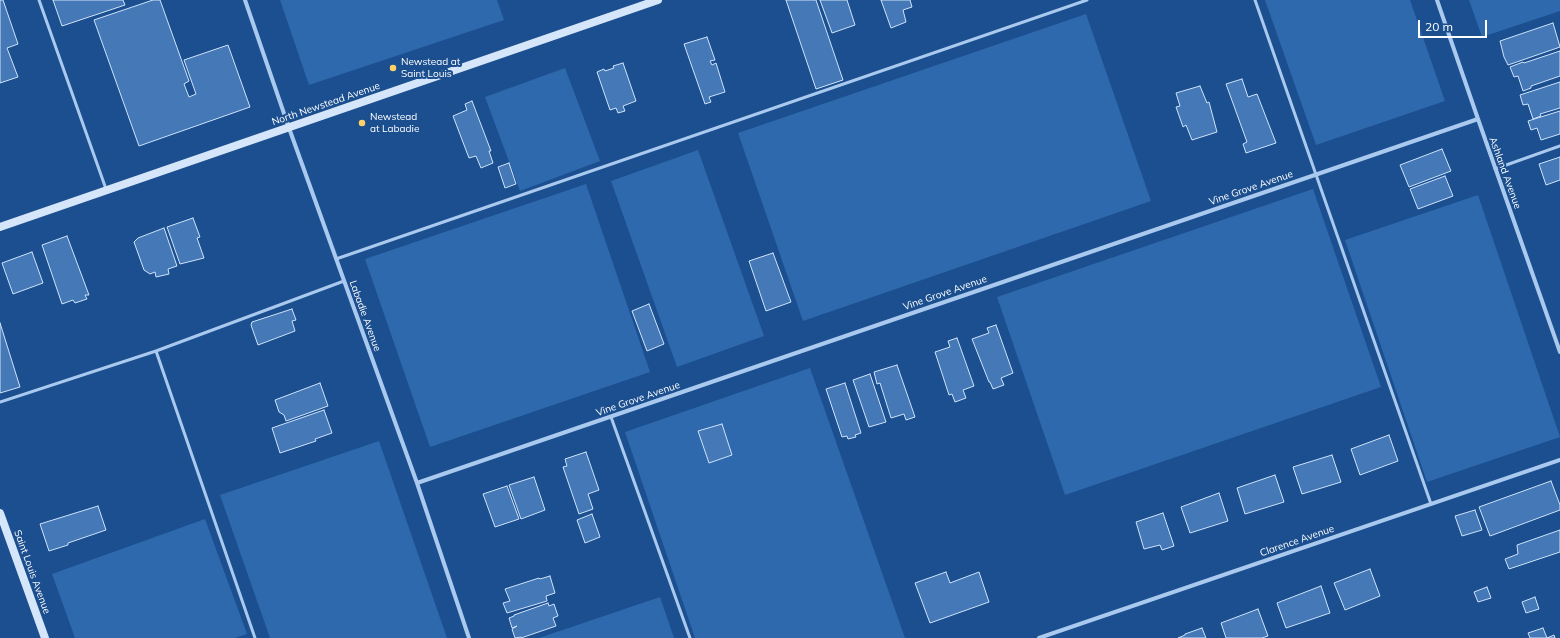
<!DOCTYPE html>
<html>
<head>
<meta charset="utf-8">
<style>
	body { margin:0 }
	#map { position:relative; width:1560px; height:638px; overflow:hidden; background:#1b4f8f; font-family:Mulish,sans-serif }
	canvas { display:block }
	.scale { position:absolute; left:1418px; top:20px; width:69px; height:18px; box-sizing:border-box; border:2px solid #fff; border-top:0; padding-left:5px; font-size:12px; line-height:14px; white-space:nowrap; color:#fff; -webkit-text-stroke:3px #1b4f8f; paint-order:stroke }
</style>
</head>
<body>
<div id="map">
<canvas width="1560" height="638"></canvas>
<div class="scale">20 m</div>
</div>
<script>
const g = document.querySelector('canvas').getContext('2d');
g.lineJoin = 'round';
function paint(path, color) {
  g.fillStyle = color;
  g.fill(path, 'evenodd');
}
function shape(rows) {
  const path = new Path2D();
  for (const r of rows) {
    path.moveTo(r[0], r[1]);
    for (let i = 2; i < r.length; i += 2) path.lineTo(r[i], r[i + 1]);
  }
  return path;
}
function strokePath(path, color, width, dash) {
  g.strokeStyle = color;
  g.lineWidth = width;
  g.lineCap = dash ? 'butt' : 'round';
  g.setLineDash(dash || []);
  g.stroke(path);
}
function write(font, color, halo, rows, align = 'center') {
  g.font = font + ' Mulish,sans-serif';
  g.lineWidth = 4;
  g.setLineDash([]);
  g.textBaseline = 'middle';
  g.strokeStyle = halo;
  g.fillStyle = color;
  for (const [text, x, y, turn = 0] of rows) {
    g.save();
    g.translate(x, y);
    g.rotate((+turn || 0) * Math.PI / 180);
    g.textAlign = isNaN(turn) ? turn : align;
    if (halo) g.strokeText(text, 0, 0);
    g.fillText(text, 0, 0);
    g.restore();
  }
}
const green = shape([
	[280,0,497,0,504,20,309,85],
	[1265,0,1410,0,1445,101,1316,145],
	[1469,0,1560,0,1560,11,1482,37],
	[1086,14,1151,201,803,321,738,133],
	[565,68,600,161,520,191,485,97],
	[698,150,764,336,677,367,611,181],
	[586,184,650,372,430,447,365,259],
	[1313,189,1381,387,1065,495,997,297],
	[1478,195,1560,437,1427,482,1345,240],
	[810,368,905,638,695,638,625,432],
	[379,441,447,638,270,638,220,495],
	[205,519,247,634,235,638,75,638,52,574],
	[660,597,674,638,539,638]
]);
const building = shape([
	[0,0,3,0,18,44,7,48,18,77,0,83,0,0],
	[53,0,123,0,125,5,62,26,53,0],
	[153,0,160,0,189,81,184,84,189,97,196,94,184,60,228,45,250,107,139,146,94,20,153,0],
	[786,0,816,0,843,80,816,89,786,0],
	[820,0,847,0,855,25,832,33,820,0],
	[881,0,910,0,912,7,903,10,906,22,891,28,881,0],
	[1553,23,1560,47,1508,65,1504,57,1500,41,1553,23],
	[707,37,715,60,710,61,712,65,716,63,725,92,709,97,711,102,705,104,684,44,707,37],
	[1560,51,1560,76,1531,86,1531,88,1523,91,1518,76,1514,77,1510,67,1523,62,1524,63,1560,51],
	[623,63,636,101,623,106,625,111,618,113,616,108,610,110,597,72,604,69,605,71,614,68,613,66,623,63],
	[1242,79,1248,97,1257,94,1276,143,1246,153,1243,144,1247,142,1226,84,1242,79],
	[1560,82,1560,108,1540,114,1541,116,1533,119,1528,104,1523,105,1520,95,1560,82],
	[1200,86,1207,103,1209,102,1217,132,1192,140,1186,125,1183,127,1176,107,1180,106,1176,93,1200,86],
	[472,101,491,151,489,151,493,163,481,168,476,156,469,158,453,116,467,110,465,104,472,101],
	[1560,111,1560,134,1541,140,1537,128,1531,130,1528,121,1560,111],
	[1442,149,1451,171,1409,187,1400,165,1442,149],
	[1560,157,1560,180,1546,185,1539,164,1560,157],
	[509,163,516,184,505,188,498,167,509,163],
	[1445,176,1453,196,1418,209,1410,189,1445,176],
	[193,218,200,237,197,238,204,258,180,264,167,227,193,218],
	[164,228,177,266,168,269,169,274,156,277,155,272,150,274,144,270,134,242,138,238,164,228],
	[67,236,89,295,85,295,87,299,75,303,73,300,62,304,42,245,67,236],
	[32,252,43,283,13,294,2,263,32,252],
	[773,253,791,302,766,311,749,261,773,253],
	[649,304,664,344,647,351,632,311,649,304],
	[292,309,296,320,292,321,295,331,258,345,251,325,252,322,292,309],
	[0,323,20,387,0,393,0,323],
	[996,325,1013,373,1001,378,1004,385,993,389,990,382,989,382,972,339,989,333,987,328,996,325],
	[957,338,974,386,963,390,966,398,955,402,952,394,949,395,935,352,950,347,948,341,957,338],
	[897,365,915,417,906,420,904,414,891,418,880,383,877,384,874,372,897,365],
	[870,374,886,422,869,427,853,380,870,374],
	[320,383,328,406,286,421,284,415,279,412,275,400,320,383],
	[845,383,861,433,855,435,856,437,848,439,847,436,842,437,826,389,845,383],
	[324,410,332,433,315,439,316,441,280,453,272,428,324,410],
	[722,424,732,455,709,463,698,431,722,424],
	[1389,435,1398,461,1360,475,1351,449,1389,435],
	[586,452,599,490,588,494,593,509,579,514,563,467,567,466,565,459,586,452],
	[1332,455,1341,482,1302,494,1293,467,1332,455],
	[1275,475,1284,502,1245,514,1237,488,1275,475],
	[534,477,545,510,521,519,509,485,534,477],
	[1551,481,1560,505,1560,510,1490,536,1479,507,1551,481],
	[507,486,519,519,495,527,483,494,507,486],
	[1219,493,1228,521,1190,533,1181,507,1219,493],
	[98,506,106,530,68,543,68,545,49,551,40,524,98,506],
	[1475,510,1482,530,1462,536,1455,516,1475,510],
	[1163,513,1174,546,1162,550,1160,545,1144,549,1136,522,1163,513],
	[592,514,600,537,585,543,577,520,592,514],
	[1560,530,1560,552,1509,569,1505,559,1518,554,1517,545,1560,530],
	[1370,569,1380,596,1345,610,1334,583,1370,569],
	[946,572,950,583,979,572,989,602,930,623,915,583,946,572],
	[550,576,555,593,546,596,547,601,507,613,503,603,510,601,505,589,539,578,540,579,550,576],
	[1321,586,1330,613,1286,628,1277,603,1321,586],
	[1487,587,1491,598,1478,602,1474,592,1487,587],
	[1535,597,1539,609,1526,613,1522,602,1535,597],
	[548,603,549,606,554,604,558,616,553,618,556,626,521,638,521,637,515,638,512,629,517,626,512,628,509,618,514,616,514,615,548,603],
	[1258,609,1268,636,1262,638,1226,638,1221,623,1258,609],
	[1202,628,1206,638,1178,638,1185,635,1185,634,1202,628],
	[1543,628,1547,638,1554,635,1555,638,1530,638,1528,633,1543,628]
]);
const lane = shape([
	[39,0,106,189],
	[1255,0,1431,504],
	[1495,169,1560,146],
	[336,259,1087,0],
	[156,351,255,638],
	[0,402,156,351,344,281],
	[611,417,690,638]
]);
const street = shape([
	[245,0,289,128,417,483,469,638],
	[1437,0,1478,119,1560,352],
	[417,483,1478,119],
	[1039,638,1560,460]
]);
const secondary = shape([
	[0,227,658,0],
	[0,513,45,638]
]);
const markers = [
	[393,68,4,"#ffd166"],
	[362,123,4,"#ffd166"]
];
const poiNames = [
	["Newstead at",401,62],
	["Saint Louis",401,74],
	["Newstead",370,117],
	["at Labadie",370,129]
];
const streetNames = [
	["North Newstead Avenue",326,104,-19],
	["Ashland Avenue",1505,173,70],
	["Vine Grove Avenue",1251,188,-19],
	["Vine Grove Avenue",945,293,-19],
	["Labadie Avenue",365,316,70],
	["Vine Grove Avenue",638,399,-19],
	["Clarence Avenue",1297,541,-19],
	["Saint Louis Avenue",32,572,70]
];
paint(green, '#2e69ad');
paint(building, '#4478b7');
strokePath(building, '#cfe3fa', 1);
strokePath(lane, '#a9c9ee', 3);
strokePath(street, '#a9c9ee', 4);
strokePath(secondary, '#d6e6fa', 8);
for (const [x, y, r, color] of markers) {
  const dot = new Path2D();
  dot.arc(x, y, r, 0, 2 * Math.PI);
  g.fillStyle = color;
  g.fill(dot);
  strokePath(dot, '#1b4f8f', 1.5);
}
write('10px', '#fff', '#1b4f8f', poiNames, 'left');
write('10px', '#fff', '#1b4f8f', streetNames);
</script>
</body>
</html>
